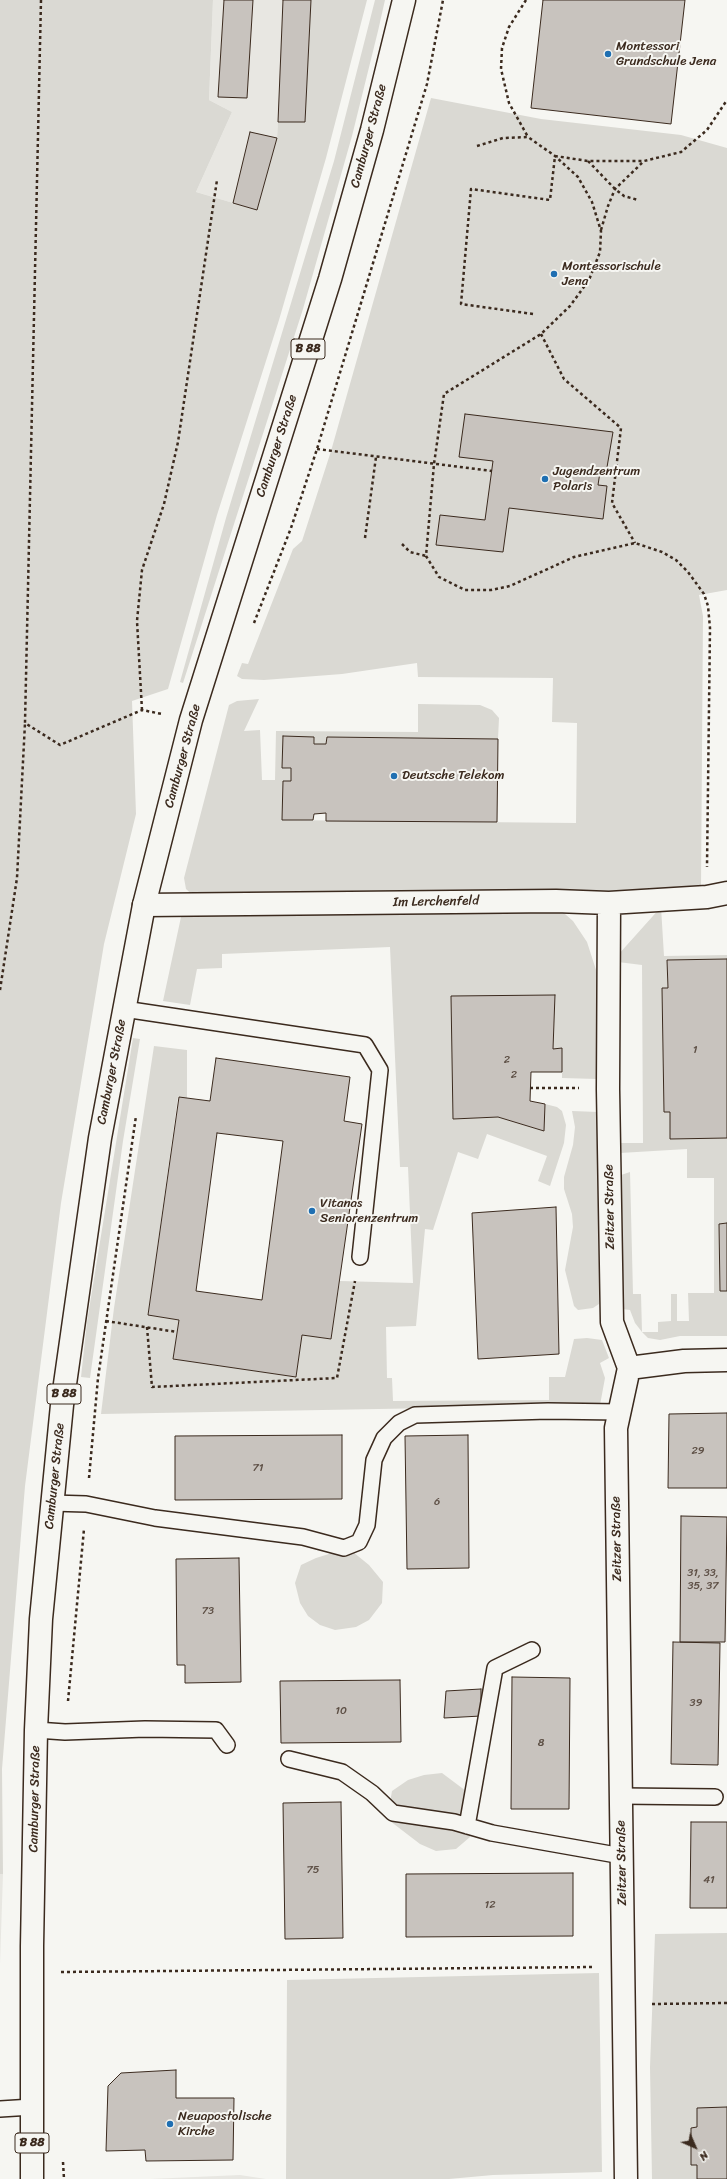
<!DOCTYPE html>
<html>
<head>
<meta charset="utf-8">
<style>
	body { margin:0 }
	#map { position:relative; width:727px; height:2179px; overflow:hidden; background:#f6f6f2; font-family:Sriracha,sans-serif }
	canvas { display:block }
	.north { position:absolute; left:675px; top:2127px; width:40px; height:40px; -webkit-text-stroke:3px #f6f6f2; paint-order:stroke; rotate:135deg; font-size:11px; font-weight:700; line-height:16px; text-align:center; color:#3b2a1e }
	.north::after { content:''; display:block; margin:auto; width:14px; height:18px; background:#3b2a1e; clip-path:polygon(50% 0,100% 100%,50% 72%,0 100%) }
</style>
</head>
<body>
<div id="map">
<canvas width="727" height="2179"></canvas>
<div class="north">N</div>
</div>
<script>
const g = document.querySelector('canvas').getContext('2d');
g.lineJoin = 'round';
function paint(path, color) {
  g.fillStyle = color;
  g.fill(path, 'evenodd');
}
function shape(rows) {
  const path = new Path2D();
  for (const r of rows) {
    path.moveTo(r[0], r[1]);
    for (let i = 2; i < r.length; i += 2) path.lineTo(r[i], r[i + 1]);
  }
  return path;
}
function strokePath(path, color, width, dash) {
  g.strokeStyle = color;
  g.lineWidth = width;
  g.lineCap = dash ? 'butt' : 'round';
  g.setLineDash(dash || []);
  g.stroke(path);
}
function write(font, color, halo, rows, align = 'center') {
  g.font = font + ' Sriracha,sans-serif';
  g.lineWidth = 4;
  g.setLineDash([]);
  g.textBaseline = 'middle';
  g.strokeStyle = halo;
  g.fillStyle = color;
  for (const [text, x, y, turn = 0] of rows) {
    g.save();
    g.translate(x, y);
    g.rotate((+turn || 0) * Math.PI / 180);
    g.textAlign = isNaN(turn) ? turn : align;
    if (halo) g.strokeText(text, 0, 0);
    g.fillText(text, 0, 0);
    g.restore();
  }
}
const built = shape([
	[213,0,311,0,305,122,278,123,277,138,257,210,196,192,232,112,209,100],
	[0,1874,3,1874,0,1964],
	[240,2175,266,2179,150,2179]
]);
const green = shape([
	[0,0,213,0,209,100,232,112,196,192,257,210,277,138,278,122,305,121,311,0,367,0,326,158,279,320,217,515,168,689,132,701,136,814,104,944,61,1203,25,1486,2,1769,3,1874,0,1874],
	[375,0,385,0,378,31,352,136,303,309,183,683,180,682,226,518,334,161],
	[431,98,541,119,681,135,727,148,727,590,699,595,703,616,701,887,697,890,197,899,186,889,184,878,229,705,237,701,259,699,244,731,260,730,262,780,275,780,276,731,418,732,418,704,480,705,492,710,499,718,498,739,327,737,326,744,315,744,314,737,283,737,282,768,291,769,291,781,283,781,282,820,576,823,577,723,552,722,553,678,418,677,417,663,342,674,264,680,242,679,237,676,242,663,248,664,293,549,302,541,331,451],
	[661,907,664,956,727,955,727,959,667,960,668,988,662,988,664,1111,670,1112,670,1139,727,1138,727,1223,719,1224,720,1291,727,1291,727,1336,680,1336,660,1340,648,1338,642,1332,635,1323,630,1310,622,1309,621,1175,630,1172,633,1294,641,1294,642,1332,658,1332,658,1322,671,1321,671,1294,677,1294,677,1321,689,1321,688,1293,714,1293,714,1178,687,1178,687,1149,620,1153,620,1143,643,1143,642,965,618,962,618,955],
	[558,908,573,921,587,942,597,973,597,1079,562,1078,562,1049,553,1049,555,995,451,997,453,1119,498,1117,544,1131,545,1104,557,1107,562,1111,566,1125,564,1143,550,1186,538,1181,547,1156,487,1134,478,1159,458,1152,433,1230,425,1229,416,1326,386,1327,387,1378,392,1378,393,1401,549,1400,549,1377,565,1377,574,1339,587,1338,602,1340,609,1358,600,1363,605,1378,600,1405,101,1414,114,1308,154,1046,187,1050,187,1098,178,1097,148,1315,179,1320,173,1359,296,1377,302,1335,331,1339,340,1281,413,1283,408,1167,400,1167,390,947,222,954,222,968,197,969,190,1005,163,1001,181,917,187,911],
	[133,1038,140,1039,123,1141,90,1378,81,1377,87,1322],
	[572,1111,598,1112,599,1304,593,1308,578,1310,574,1306,565,1270,573,1227,572,1214,564,1189,564,1177,573,1145,575,1127],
	[353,1552,369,1565,383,1582,382,1603,369,1620,356,1627,335,1630,320,1625,308,1616,300,1603,295,1583,301,1565,316,1558,332,1553],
	[442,1773,470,1794,473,1816,470,1837,456,1849,436,1851,420,1844,390,1821,389,1808,392,1791,408,1780,424,1775],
	[727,1933,727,2107,697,2108,697,2127,691,2128,691,2165,697,2165,697,2179,652,2179,650,2067,655,1934],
	[599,1973,602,2172,493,2175,449,2179,286,2179,287,1980]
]);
const building = shape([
	[224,0,253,0,247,98,218,97,224,0],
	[283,0,311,0,305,122,278,122,283,0],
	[543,0,685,0,671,124,531,108,543,0],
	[250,132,277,138,257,210,233,203,250,132],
	[465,414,613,432,606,473,600,472,598,485,607,486,603,519,509,508,503,552,436,545,440,515,485,520,493,461,459,457,465,414],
	[283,736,314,737,314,744,326,744,327,737,498,739,497,822,326,821,326,813,314,814,313,820,282,820,283,781,291,781,291,768,282,768,283,736],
	[727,959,727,1138,670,1139,670,1112,664,1112,662,988,668,988,667,960,727,959],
	[555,995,553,1049,562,1048,562,1072,531,1072,530,1101,545,1104,544,1131,498,1117,453,1119,451,996,555,995],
	[216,1058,350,1077,344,1121,362,1124,331,1339,302,1335,296,1377,173,1359,179,1320,148,1315,179,1097,210,1101,216,1058],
	[217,1133,283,1141,262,1300,196,1291,217,1133],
	[556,1207,559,1354,478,1359,472,1213,556,1207],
	[727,1223,727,1291,720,1291,719,1224,727,1223],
	[727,1413,727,1488,668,1488,669,1414,727,1413],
	[342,1435,342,1499,175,1500,175,1436,342,1435],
	[468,1435,469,1568,407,1569,405,1436,468,1435],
	[681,1516,727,1517,725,1642,680,1642,681,1516],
	[239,1558,241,1682,185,1683,185,1665,177,1665,176,1559,239,1558],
	[673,1642,720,1643,718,1765,671,1764,673,1642],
	[512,1677,570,1678,569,1809,511,1809,512,1677],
	[400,1680,401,1742,281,1743,280,1681,400,1680],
	[481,1689,481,1716,444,1718,446,1691,481,1689],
	[341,1802,343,1938,285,1939,283,1803,341,1802],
	[691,1822,727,1822,727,1908,690,1908,691,1822],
	[573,1873,573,1936,406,1937,406,1874,573,1873],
	[176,2070,176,2098,234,2098,233,2160,146,2161,145,2150,106,2151,108,2086,121,2073,176,2070],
	[727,2107,727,2179,697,2179,697,2165,691,2165,691,2128,697,2127,697,2108,727,2107]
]);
const path = shape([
	[41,0,25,723,60,745,142,710,162,714],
	[526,0,509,27,502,48,501,69,509,103,528,137],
	[477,146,503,138,528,137,555,156,578,177,592,202,601,231,600,252,589,280,570,306,541,334,444,394,434,464,426,556,439,577,465,590,491,590,510,586,574,557,635,543,662,552,676,560,688,572,704,594,708,606,710,628,707,867],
	[588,161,615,189,624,196,638,200],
	[601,230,608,206,615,189,644,161],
	[533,314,461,304,471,189,550,200,555,156,588,161,644,161,681,152,707,130,727,100],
	[541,334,564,379,621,428,612,503,635,543],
	[317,449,492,471],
	[365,538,376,457],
	[402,544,410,552,426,556],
	[254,623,291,528,317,449,427,84,443,0],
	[142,710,137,621,142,570,164,504,178,442,217,180],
	[0,990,17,878,25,723],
	[530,1088,579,1088],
	[106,1321,177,1332],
	[147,1327,152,1387,337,1378,355,1281],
	[89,1478,98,1378,136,1116],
	[68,1701,84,1529],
	[61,1972,594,1967],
	[652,2004,727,2003],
	[63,2162,64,2179]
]);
const service = shape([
	[124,1009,365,1045,380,1070,360,1257],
	[51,1503,86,1504,155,1518,303,1537,344,1548,359,1542,367,1525,374,1460,384,1438,399,1423,415,1415,548,1411,619,1412],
	[36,1730,65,1732,145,1729,216,1730,227,1745],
	[289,1759,342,1772,372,1793,393,1813,454,1822,492,1833,622,1856],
	[621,1796,715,1797],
	[467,1826,495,1668,532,1650],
	[0,2109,32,2107]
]);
const minor = shape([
	[609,903,608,1089,612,1322,629,1368,616,1428,626,2179],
	[144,905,556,901,609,903,707,897,727,893],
	[629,1368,684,1361,727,1360]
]);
const primary = shape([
	[32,2179,32,1946,36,1730,41,1619,62,1405,100,1138,144,905,191,720,330,279,372,130,404,0]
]);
const markers = [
	[608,54,4,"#1f6fb2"],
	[554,274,4,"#1f6fb2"],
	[545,479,4,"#1f6fb2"],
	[394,776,4,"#1f6fb2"],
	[312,1211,4,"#1f6fb2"],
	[170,2124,4,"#1f6fb2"]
];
const numberNames = [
	["1",695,1050],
	["2",507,1060],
	["2",514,1075],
	["29",698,1451],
	["71",258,1468],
	["6",437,1502],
	["31, 33,",703,1573],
	["35, 37",703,1586],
	["73",208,1611],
	["39",696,1703],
	["10",341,1711],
	["8",541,1743],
	["75",313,1870],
	["41",709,1880],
	["12",490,1905]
];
const shields = [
	[308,349,34],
	[64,1394,34],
	[32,2143,34]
];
const shieldNames = [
	["B 88",308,349],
	["B 88",64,1394],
	["B 88",32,2143]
];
const poiNames = [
	["Montessori",616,47],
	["Grundschule Jena",616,62],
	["Montessorischule",562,267],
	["Jena",562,282],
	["Jugendzentrum",553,472],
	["Polaris",553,487],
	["Deutsche Telekom",402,776],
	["Vitanas",320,1204],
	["Seniorenzentrum",320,1219],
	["Neuapostolische",178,2117],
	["Kirche",178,2132]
];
const streetNames = [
	["Camburger Straße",369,136,-75],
	["Camburger Straße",277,446,-72],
	["Camburger Straße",183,756,-75],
	["Im Lerchenfeld",436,902,-1],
	["Camburger Straße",112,1072,-79],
	["Zeitzer Straße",610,1207,-91],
	["Camburger Straße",55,1476,-84],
	["Zeitzer Straße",617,1539,-91],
	["Camburger Straße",35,1799,-89],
	["Zeitzer Straße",622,1863,-91]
];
paint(built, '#e8e7e2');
paint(green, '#dad9d3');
paint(building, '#c8c3be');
strokePath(building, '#3b2a1e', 1);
strokePath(service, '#3b2a1e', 18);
strokePath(minor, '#3b2a1e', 25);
strokePath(primary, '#3b2a1e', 25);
strokePath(path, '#3b2a1e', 2.5, [3, 3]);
strokePath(service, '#f6f6f2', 15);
strokePath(minor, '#f6f6f2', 22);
strokePath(primary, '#f6f6f2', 22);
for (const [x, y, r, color] of markers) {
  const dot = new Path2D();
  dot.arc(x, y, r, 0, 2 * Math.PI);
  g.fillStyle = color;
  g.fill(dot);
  strokePath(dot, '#f6f6f2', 1.5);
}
write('11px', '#5e5046', null, numberNames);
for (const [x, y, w] of shields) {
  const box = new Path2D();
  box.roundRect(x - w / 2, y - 10, w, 20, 3);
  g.fillStyle = '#f6f6f2';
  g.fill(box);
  strokePath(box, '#3b2a1e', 1);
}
write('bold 12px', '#3b2a1e', null, shieldNames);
write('13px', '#3b2a1e', '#f6f6f2', poiNames, 'left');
write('13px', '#3b2a1e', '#f6f6f2', streetNames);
</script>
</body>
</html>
